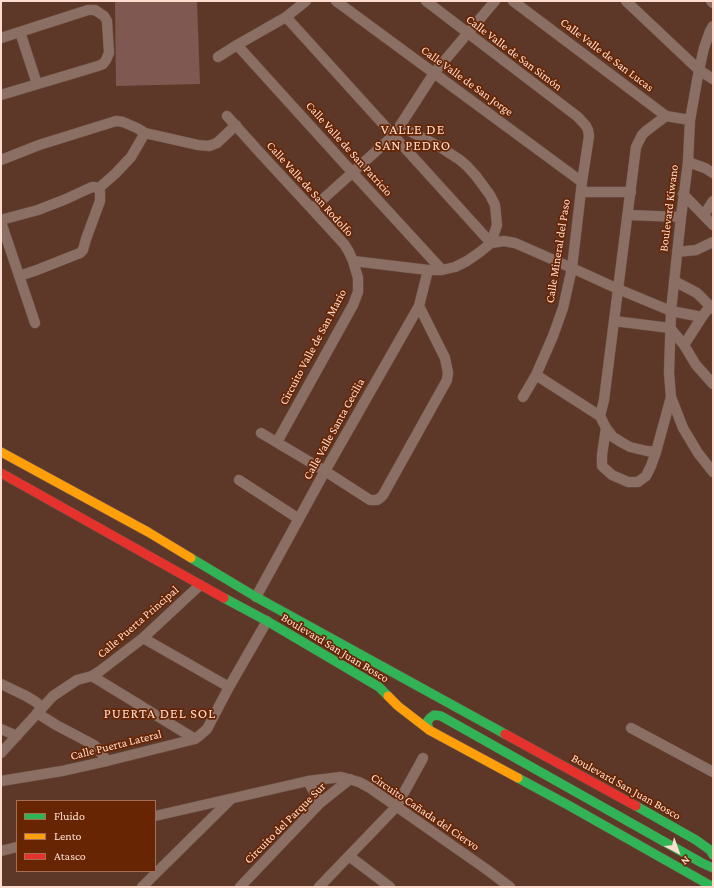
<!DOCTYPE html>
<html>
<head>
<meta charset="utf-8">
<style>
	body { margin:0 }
	#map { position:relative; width:714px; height:888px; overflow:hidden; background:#5d3828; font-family:"Crimson Pro",serif }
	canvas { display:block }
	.frame { position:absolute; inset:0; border:2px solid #feddd0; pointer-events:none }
	.legend { position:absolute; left:16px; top:800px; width:140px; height:72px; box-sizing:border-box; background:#672504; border:1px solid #a36f56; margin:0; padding:5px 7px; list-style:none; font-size:12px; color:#feddd0 }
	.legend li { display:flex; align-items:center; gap:8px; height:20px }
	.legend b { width:20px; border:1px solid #a36f56 }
	.north { position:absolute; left:658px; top:832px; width:40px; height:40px; -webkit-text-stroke:3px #672504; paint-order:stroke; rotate:139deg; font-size:11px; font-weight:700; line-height:16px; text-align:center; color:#feddd0 }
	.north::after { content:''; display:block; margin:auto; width:14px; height:18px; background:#feddd0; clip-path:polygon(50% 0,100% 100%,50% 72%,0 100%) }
</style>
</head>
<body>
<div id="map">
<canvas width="714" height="888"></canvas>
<div class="frame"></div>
<ul class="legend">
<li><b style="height:5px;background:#30b455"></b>Fluido</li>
<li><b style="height:5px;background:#ff9f0a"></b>Lento</li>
<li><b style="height:5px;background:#e5322d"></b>Atasco</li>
</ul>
<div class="north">N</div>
</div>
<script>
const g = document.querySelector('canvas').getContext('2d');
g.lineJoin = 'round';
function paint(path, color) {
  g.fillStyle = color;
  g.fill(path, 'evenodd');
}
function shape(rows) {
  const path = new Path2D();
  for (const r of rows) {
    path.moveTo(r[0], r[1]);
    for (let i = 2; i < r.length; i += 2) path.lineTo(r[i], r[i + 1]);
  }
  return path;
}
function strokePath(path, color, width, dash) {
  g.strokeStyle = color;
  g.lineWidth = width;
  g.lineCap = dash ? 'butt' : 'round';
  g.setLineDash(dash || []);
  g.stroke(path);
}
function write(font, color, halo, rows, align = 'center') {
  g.font = font + ' "Crimson Pro",serif';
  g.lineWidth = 3.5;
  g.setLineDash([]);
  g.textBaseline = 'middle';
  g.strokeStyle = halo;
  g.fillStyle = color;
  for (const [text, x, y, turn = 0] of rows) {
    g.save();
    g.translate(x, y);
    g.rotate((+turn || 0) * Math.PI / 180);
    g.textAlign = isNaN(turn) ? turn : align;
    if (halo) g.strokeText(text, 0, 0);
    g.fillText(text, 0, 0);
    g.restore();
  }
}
const building = shape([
	[115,1,197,1,200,84,116,86]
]);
const street = shape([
	[336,1,582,182],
	[426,1,578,117,586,126,588,130,589,136,582,182,572,268,563,308,553,336,536,375,523,397],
	[513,1,666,116,690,120],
	[626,1,699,70,713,79],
	[711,1,713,3],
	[286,17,491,243],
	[713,26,710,31,704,48,699,70,690,120,688,162,681,217,671,311,669,373,671,397,683,428,698,453,713,472],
	[20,32,37,84],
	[1,38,88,10,95,10,104,16,107,21,109,53,106,60,103,64,98,66,1,95],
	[237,45,353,173,442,270],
	[218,57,237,45,286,17,306,1],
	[227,116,263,156,312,209,344,244,349,252,353,261,358,278,358,292,353,305,277,442],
	[1,160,39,145,116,121,123,122,137,128,145,133,198,145,209,146,217,143,236,125],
	[688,162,705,168,713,173],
	[98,189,116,173,131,157,145,133],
	[581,192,631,192],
	[683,194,713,225],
	[312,209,394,135,434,73,495,1],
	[628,215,681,217],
	[704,215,713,201],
	[1,220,38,210,66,199,92,187,95,187,98,189],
	[1,222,35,323],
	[491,243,504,241,515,243,572,268,618,289,671,311,702,317,710,306,713,309],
	[677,252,696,250,713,242],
	[353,261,428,270,442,270,455,267,467,261,480,252,491,243,497,225,495,205,490,195,476,176,467,166,460,160,440,147,400,126],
	[19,276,37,270,80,253,83,250,86,239,100,201,100,192,98,189],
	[674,281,697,293,710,306],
	[614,321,670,328,684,345,696,365,713,384],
	[684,345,702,317],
	[536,375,600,416,606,428,613,437,621,442,630,447,647,451,656,452,671,397],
	[600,416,604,400,636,147,642,135,646,131,666,116],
	[606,428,602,455,602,466,612,475,628,482,638,482,646,476,651,466,656,452],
	[261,433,325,471,370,500,377,500,380,498,383,495,447,380,448,373,445,358,419,306],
	[239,480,299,519],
	[256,597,325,471,419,306,428,270],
	[143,638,229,687],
	[92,676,195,739],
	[1,684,26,696,36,702,42,708],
	[37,713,56,725,94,745,98,749,107,761],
	[631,728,713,772],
	[1,729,17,736],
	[1,753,53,696,77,680,92,676,100,671,143,638,200,585],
	[1,781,62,771,107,761,195,739,199,736,207,729,229,687,267,621],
	[308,781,320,803],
	[155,816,308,781,341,777,359,782,370,788,486,869,510,887],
	[1,851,17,847],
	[349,856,390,887],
	[142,887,230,800],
	[240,887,320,803,350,779],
	[319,887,396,807,423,758]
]);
const fast = shape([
	[191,558,256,597,505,734],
	[224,598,267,621,379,687,388,696],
	[429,730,427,722,430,718,434,715,441,716,702,863,713,868],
	[518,778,568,805,713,887],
	[636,806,696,840,710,850,713,855]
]);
const slow = shape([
	[1,452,148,532,191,558],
	[388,696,398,706,429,730,518,778]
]);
const jam = shape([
	[1,473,224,598],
	[505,734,636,806]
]);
const streetNames = [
	["Calle Valle de San Simón",514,53,37],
	["Calle Valle de San Lucas",607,55,37],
	["Calle Valle de San Jorge",467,81,36],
	["Calle Valle de San Patricio",349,149,48],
	["Calle Valle de San Rodolfo",310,189,48],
	["Boulevard Kiwano",669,208,-83],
	["Calle Mineral del Paso",558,251,-81],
	["Circuito Valle de San Mario",313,347,-62],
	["Calle Valle Santa Cecilia",334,429,-61],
	["Calle Puerta Principal",138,622,-41],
	["Boulevard San Juan Bosco",335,648,31],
	["Calle Puerta Lateral",116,745,-14],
	["Boulevard San Juan Bosco",626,787,29],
	["Circuito Cañada del Ciervo",425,812,34],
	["Circuito del Parque Sur",285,823,-45]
];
const quarterNames = [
	["VALLE DE",413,130],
	["SAN PEDRO",413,146],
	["PUERTA DEL SOL",160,714]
];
paint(building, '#7f5851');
strokePath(street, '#705448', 11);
strokePath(fast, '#705448', 10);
strokePath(slow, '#705448', 10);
strokePath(jam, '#705448', 10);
strokePath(street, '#8b6f64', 10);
strokePath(fast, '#30b455', 9);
strokePath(slow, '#ff9f0a', 9);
strokePath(jam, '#e5322d', 9);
write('12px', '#feddd0', '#672504', streetNames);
g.letterSpacing = '1px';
write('14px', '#feddd0', '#672504', quarterNames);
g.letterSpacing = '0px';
</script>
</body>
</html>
